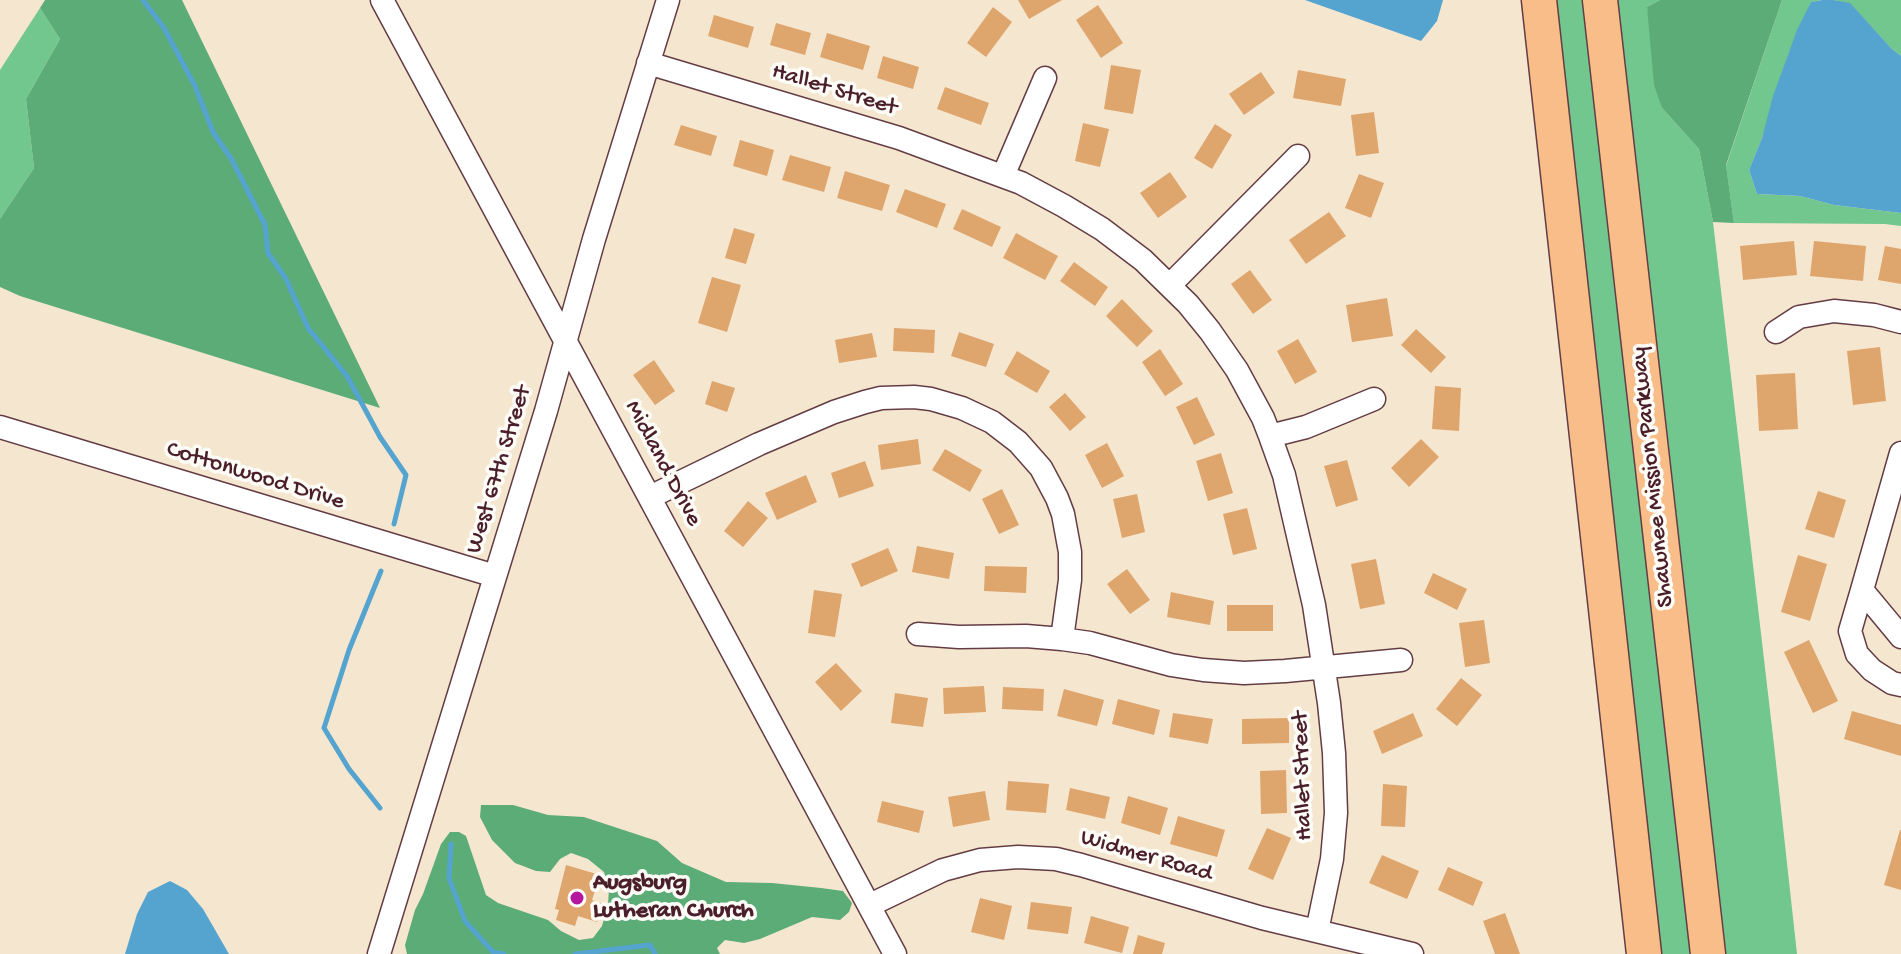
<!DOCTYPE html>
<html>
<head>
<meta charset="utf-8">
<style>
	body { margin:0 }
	canvas { display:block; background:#f5e6d0 }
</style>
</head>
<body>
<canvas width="1901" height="954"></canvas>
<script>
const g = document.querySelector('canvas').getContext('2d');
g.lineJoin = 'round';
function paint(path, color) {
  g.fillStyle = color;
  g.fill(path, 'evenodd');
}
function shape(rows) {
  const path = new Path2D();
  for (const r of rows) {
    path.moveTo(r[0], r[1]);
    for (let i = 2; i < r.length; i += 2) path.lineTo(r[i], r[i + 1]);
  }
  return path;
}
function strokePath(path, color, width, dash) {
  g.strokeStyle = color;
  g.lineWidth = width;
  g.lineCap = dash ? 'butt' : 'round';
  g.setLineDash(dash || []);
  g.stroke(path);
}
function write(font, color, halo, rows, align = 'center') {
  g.font = font + ' "Gochi Hand",sans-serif';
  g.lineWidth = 7;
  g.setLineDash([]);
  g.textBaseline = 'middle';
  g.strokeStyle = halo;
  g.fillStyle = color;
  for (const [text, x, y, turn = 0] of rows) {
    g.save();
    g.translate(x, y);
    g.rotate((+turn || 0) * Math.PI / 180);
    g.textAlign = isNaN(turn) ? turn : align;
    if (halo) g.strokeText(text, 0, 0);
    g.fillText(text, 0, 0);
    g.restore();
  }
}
const green = shape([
	[1553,0,1583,0,1691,954,1661,954,1659,940],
	[1618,0,1660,0,1647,7,1662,108,1699,149,1713,222,1774,745,1797,954,1726,954],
	[1782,0,1822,0,1811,2,1788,55,1762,138,1749,170,1757,194,1800,196,1834,205,1901,213,1901,226,1885,224,1734,223,1726,166],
	[1834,0,1901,0,1901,56,1891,48,1850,4],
	[40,8,60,39,26,99,34,168,0,219,0,70]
]);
const forest = shape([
	[45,0,182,0,380,408,20,296,0,287,0,219,34,168,26,99,60,39,40,8],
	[1660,0,1782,0,1726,165,1734,223,1713,222,1699,149,1662,108,1654,85,1647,7],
	[481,805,513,805,548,815,584,817,657,841,682,863,726,882,772,883,821,888,843,891,852,903,849,912,840,920,812,917,760,939,744,943,725,940,717,948,720,954,407,954,405,945,415,910,423,894,441,844,450,832,459,832,466,836,486,895,498,903,548,920,561,931,579,940,593,938,602,926,608,905,609,888,604,872,588,859,571,853,560,859,550,872,536,871,515,863,492,840,480,817]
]);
const water = shape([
	[1305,0,1443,0,1437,21,1421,41],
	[1822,0,1834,0,1850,3,1891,48,1901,56,1901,213,1834,205,1800,196,1757,194,1749,170,1762,138,1773,96,1797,30,1811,2],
	[170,881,187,890,203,909,229,954,125,954,137,914,148,892]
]);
const stream = shape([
	[143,0,164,28,195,86,213,132,232,160,265,225,268,253,286,279,308,328,347,376,380,437,406,475,394,524],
	[380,808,349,769,324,728,349,650,381,571],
	[451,844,449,878,465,921,493,952,504,954],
	[575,954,650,945,655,954]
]);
const building = shape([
	[1018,0,1062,0,1029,19],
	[1098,5,1123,43,1101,58,1076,20],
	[993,7,1012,22,986,57,967,43],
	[714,15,754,27,748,48,708,36],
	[776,23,811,33,805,55,770,45],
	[827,33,870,46,863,70,820,57],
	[883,56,919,67,913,89,877,78],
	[1111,65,1141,70,1133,114,1104,109],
	[1298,70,1346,79,1341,106,1293,98],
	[1261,72,1275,93,1244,115,1229,94],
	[945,87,989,103,981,125,937,109],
	[1374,112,1379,153,1356,156,1351,115],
	[1083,123,1109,129,1100,167,1075,161],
	[1215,124,1232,135,1212,169,1194,158],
	[681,125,717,136,711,156,674,145],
	[740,140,774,150,767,176,733,166],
	[790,155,831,167,824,192,782,180],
	[845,171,890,185,882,211,837,198],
	[1170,172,1187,197,1158,218,1140,193],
	[1359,174,1384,183,1371,218,1345,208],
	[905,189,946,204,937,228,896,212],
	[962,209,1001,227,992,247,953,229],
	[1329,212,1346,236,1306,264,1289,240],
	[734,228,755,234,746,264,725,258],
	[1016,233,1058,256,1045,280,1003,258],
	[1794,241,1797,275,1743,280,1740,246],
	[1814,241,1866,246,1863,281,1810,276],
	[1885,246,1901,249,1901,284,1878,280],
	[1074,262,1108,287,1095,306,1060,281],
	[1250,270,1272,300,1253,314,1231,284],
	[712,277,741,285,727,332,698,323],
	[1387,298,1393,336,1352,342,1346,305],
	[1122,299,1153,331,1137,347,1106,316],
	[894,328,935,330,934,353,893,351],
	[1416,329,1446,357,1431,373,1401,345],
	[959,332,994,344,986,367,951,356],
	[872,333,877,357,839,363,835,340],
	[1298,339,1317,372,1295,384,1277,351],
	[1880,347,1886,401,1853,405,1847,351],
	[1160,349,1183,384,1165,396,1142,362],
	[1017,351,1050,371,1037,393,1004,374],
	[654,360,675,391,655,405,633,375],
	[1795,373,1798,429,1759,431,1756,375],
	[712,381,735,388,727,412,705,404],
	[1435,386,1461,388,1459,431,1432,429],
	[1065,393,1086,417,1070,431,1049,407],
	[1197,397,1215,435,1194,445,1176,407],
	[918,439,921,464,881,470,878,445],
	[1421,439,1439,457,1409,487,1391,468],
	[1107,443,1124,476,1102,488,1085,455],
	[945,449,982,470,970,492,932,470],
	[1221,453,1233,493,1208,501,1196,461],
	[1347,460,1358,500,1336,507,1324,466],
	[865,461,874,486,839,498,831,473],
	[806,475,817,502,777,520,765,493],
	[1002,489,1019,525,999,534,982,499],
	[1818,491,1846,500,1834,538,1805,529],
	[1137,494,1145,532,1122,538,1113,499],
	[748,501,768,518,743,547,724,531],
	[1247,508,1257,549,1233,555,1223,514],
	[917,546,954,553,949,579,912,572],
	[888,548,898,571,861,587,851,564],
	[1798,555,1827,564,1810,621,1781,612],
	[1376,559,1385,604,1360,609,1351,564],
	[985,566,1027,567,1026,593,984,591],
	[1127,569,1150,600,1130,614,1107,584],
	[1433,573,1467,589,1457,610,1424,593],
	[814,590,842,594,835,637,808,633],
	[1171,592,1214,601,1210,625,1167,617],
	[1227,605,1273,605,1273,631,1227,631],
	[1484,620,1490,663,1465,667,1459,623],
	[1809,640,1838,701,1813,713,1784,652],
	[836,663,862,691,841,711,815,682],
	[1461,678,1482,695,1457,726,1436,709],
	[984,686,986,712,944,714,943,688],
	[1003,687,1044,689,1043,711,1002,709],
	[1064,689,1104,700,1097,726,1057,716],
	[895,693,928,698,923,727,891,723],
	[1118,699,1160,710,1154,735,1112,724],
	[1852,711,1901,725,1901,756,1844,739],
	[1173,713,1213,719,1208,744,1169,737],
	[1413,713,1423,736,1382,754,1373,731],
	[1289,718,1289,743,1242,744,1242,719],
	[1286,770,1287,813,1261,814,1260,771],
	[1008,781,1049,784,1046,813,1006,810],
	[1383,784,1407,786,1405,827,1381,826],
	[1070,788,1110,797,1105,819,1066,810],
	[985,791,990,820,953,827,948,797],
	[1128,796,1168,808,1160,835,1121,823],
	[882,801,924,811,919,833,877,822],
	[1178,816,1225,830,1217,857,1170,844],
	[1267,828,1291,838,1273,880,1248,869],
	[1900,830,1901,830,1901,890,1884,885],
	[1382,855,1419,871,1407,899,1369,883],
	[566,865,600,875,592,900,603,904,597,922,578,916,575,926,556,920,559,910,555,909],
	[1448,867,1483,882,1473,906,1438,890],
	[980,898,1012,906,1004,940,971,932],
	[1031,902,1072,907,1068,934,1027,929],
	[1505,913,1520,954,1495,954,1483,921],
	[1091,916,1129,927,1122,953,1084,943],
	[1138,935,1165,943,1162,954,1133,954]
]);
const minor = shape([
	[382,0,895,954],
	[648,63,899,138,1021,183,1064,206,1102,229,1143,260,1188,304,1210,331,1237,370,1263,418,1270,436,1284,475,1314,605,1329,703,1334,753,1336,813,1332,859,1317,931],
	[1003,176,1045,78],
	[1170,285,1298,156],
	[1776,332,1799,317,1834,311,1874,315,1901,322],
	[0,427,495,576],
	[1270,436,1306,427,1374,399],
	[1901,453,1862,590,1901,637],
	[650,497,759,444,834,412,865,402,881,398,914,397,931,399,962,408,992,422,1018,442,1041,468,1057,498,1063,514,1070,552,1070,580,1062,639],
	[1862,590,1850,631,1857,654,1872,670,1892,683,1901,685],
	[918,634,959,637,1026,636,1062,639,1090,643,1171,665,1203,670,1244,673,1285,671,1401,660],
	[870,905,943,870,980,860,1018,857,1056,859,1081,865,1262,918,1412,954],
	[379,954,546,411,594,239,668,0]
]);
const highway = shape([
	[1539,0,1644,954],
	[1600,0,1708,954]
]);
const markers = [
	[577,898,8,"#b5179e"]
];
const streetNames = [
	["Hallet Street",834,91,17],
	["Midland Drive",662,464,62],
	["West 67th Street",500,470,-73],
	["Cottonwood Drive",255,477,17],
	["Shawnee Mission Parkway",1654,477,-96],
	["Hallet Street",1304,776,-92],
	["Widmer Road",1146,857,16]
];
const poiNames = [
	["Augsburg",593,884],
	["Lutheran Church",593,912]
];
paint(green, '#71c78d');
paint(forest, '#5cac78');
paint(water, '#55a4cf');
strokePath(stream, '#55a4cf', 5);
paint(building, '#dea56c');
strokePath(minor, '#643d44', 25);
strokePath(highway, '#643d44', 37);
strokePath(minor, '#fff', 22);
strokePath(highway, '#f8bd89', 34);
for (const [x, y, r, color] of markers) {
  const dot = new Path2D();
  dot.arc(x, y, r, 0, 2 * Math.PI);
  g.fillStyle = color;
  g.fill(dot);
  strokePath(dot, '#fdfcf7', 3);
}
write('24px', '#4a1f2b', '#fdfcf7', streetNames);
write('bold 24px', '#4a1f2b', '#fdfcf7', poiNames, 'left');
</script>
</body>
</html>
